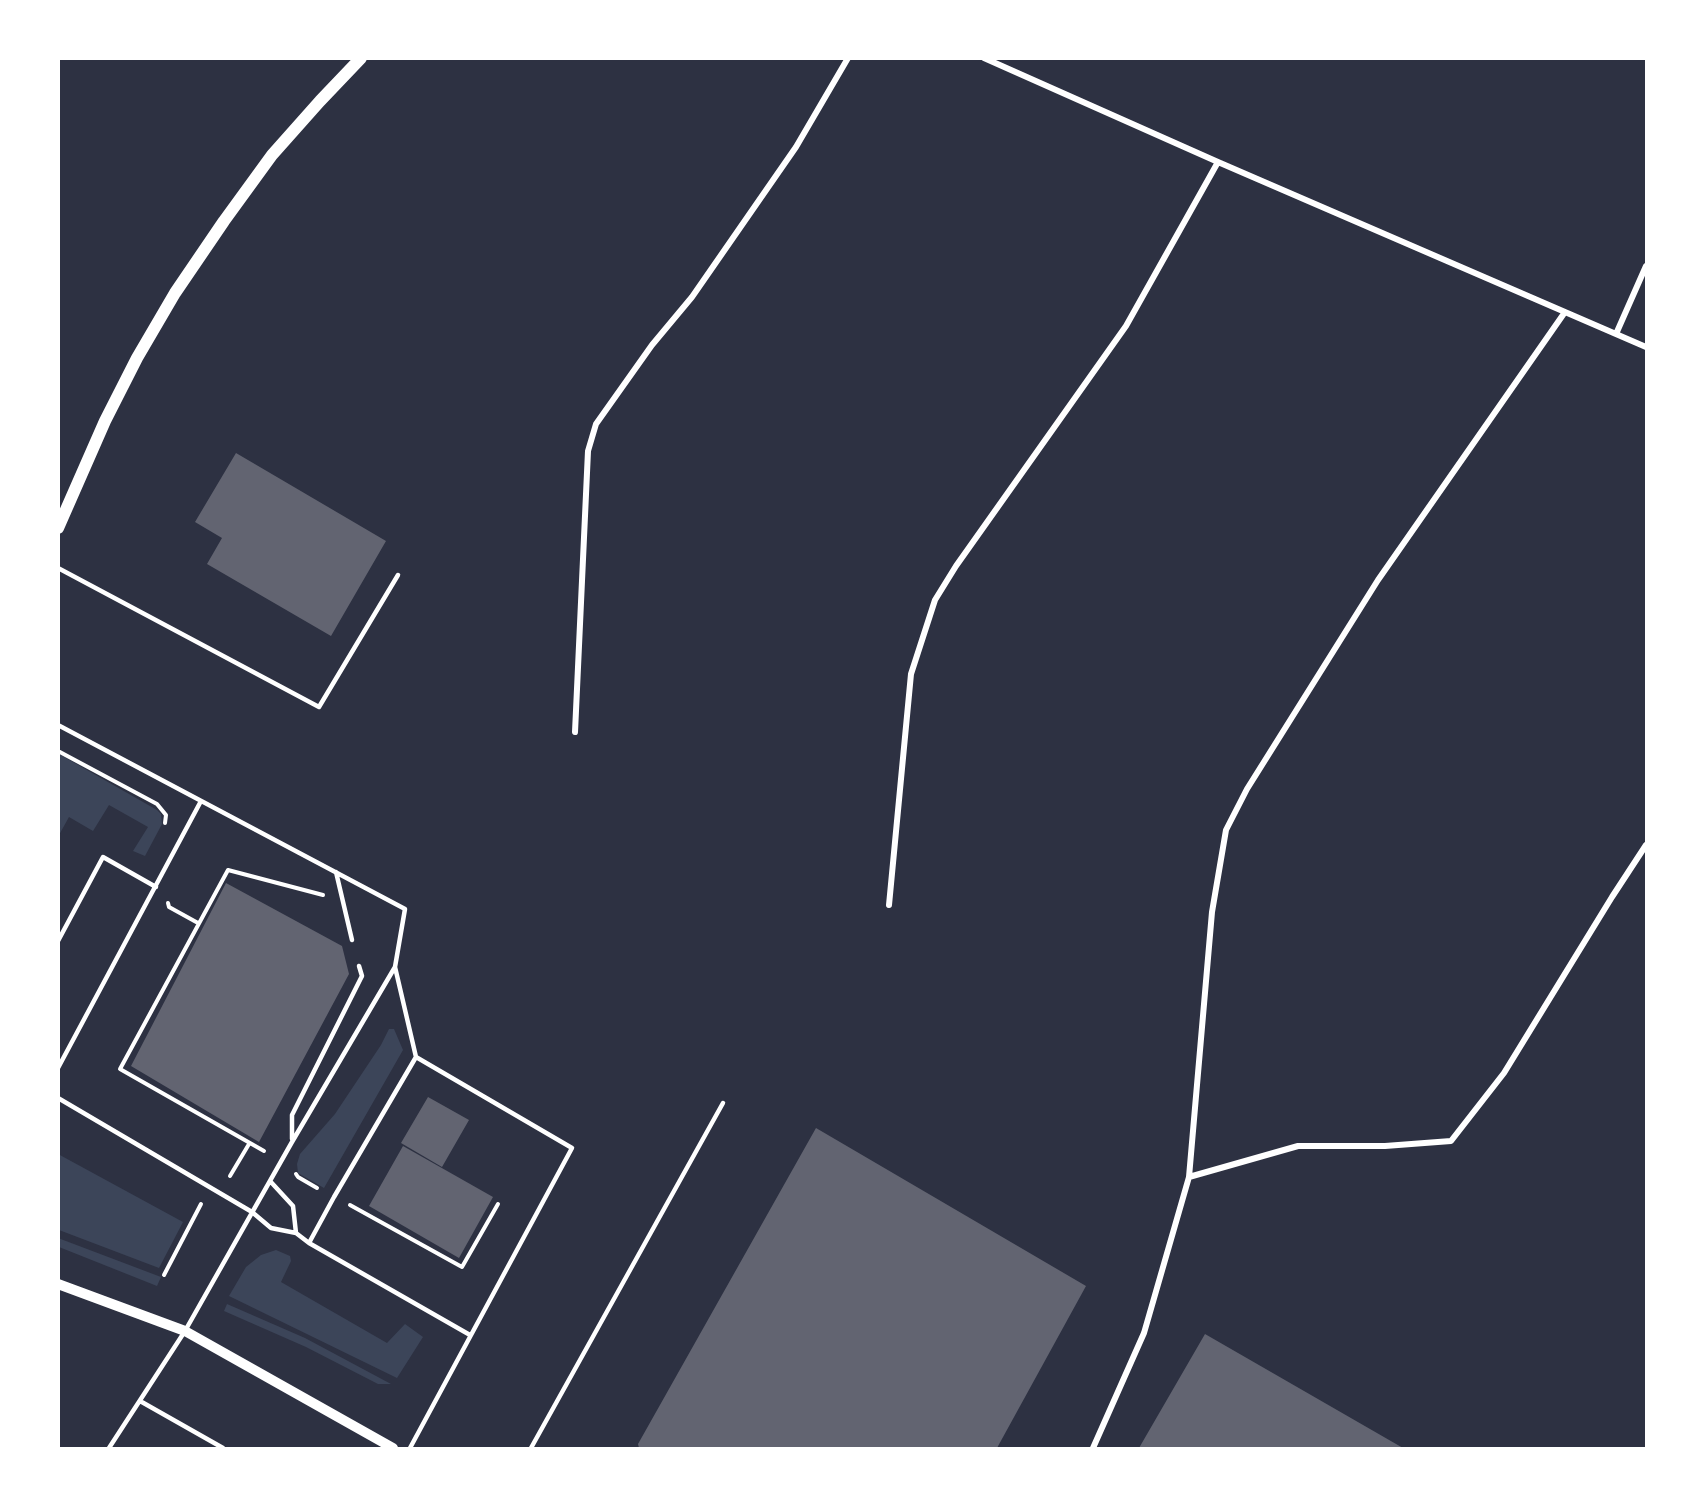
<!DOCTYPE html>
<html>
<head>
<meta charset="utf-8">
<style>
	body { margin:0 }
	#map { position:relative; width:1705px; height:1507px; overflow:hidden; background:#2d3142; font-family:"PT Sans Narrow",sans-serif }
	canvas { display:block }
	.frame { position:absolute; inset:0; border:60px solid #fff; pointer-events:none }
</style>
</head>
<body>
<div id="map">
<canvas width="1705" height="1507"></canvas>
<div class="frame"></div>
</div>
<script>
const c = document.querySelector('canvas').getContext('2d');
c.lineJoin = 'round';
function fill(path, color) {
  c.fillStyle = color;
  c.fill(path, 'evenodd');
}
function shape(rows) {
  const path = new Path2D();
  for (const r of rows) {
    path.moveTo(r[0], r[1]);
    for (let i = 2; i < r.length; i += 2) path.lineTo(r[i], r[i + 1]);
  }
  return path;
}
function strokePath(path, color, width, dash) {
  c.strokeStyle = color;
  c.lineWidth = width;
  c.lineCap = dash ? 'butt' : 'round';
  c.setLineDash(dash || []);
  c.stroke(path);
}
const green = shape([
	[59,754,157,810,161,814,162,824,145,856,133,851,148,827,109,805,93,831,69,817,59,835],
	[389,1029,394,1029,403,1050,324,1188,298,1173,297,1164,300,1154,335,1114,381,1045],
	[58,1154,183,1222,159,1268,59,1230],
	[58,1238,161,1277,157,1286,59,1247],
	[276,1250,290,1256,291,1261,281,1282,387,1343,405,1324,423,1337,397,1378,229,1296,246,1267,261,1255],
	[227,1304,305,1338,391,1384,378,1384,306,1347,224,1311]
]);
const building = shape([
	[236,453,386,541,331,636,207,564,222,538,195,522],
	[226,883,342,946,349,974,259,1142,131,1066],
	[428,1097,469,1120,442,1167,401,1143],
	[816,1128,1086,1286,997,1448,639,1448,638,1444],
	[403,1146,493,1197,459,1258,369,1206],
	[1205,1334,1403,1448,1139,1448]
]);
const path = shape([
	[58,751,157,804,166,815,165,823],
	[168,903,169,907,198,923],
	[264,1151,120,1069,228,870,323,895],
	[296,1174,298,1177,317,1188],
	[230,1176,249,1144],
	[350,1205,462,1267,498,1204],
	[164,1275,201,1204]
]);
const service = shape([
	[58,568,319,707,398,575],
	[58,725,405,909,395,967,292,1142,185,1331,109,1448],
	[336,872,352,940],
	[58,941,103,857,156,887],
	[395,967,416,1057,572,1148,410,1448],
	[58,1068,201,801],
	[58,1098,252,1212,271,1228,296,1233,309,1243,470,1335],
	[292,1139,292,1115,362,976,359,966],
	[270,1181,293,1206,296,1233],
	[309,1243,334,1197,416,1057],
	[140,1401,223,1448],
	[531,1448,723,1103]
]);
const minor = shape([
	[984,58,1218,162,1646,347],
	[1616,334,1646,266],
	[575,732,588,451,596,424,652,345,692,297,796,147,848,58],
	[889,905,911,674,935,600,956,566,1126,326,1218,162],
	[1189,1177,1298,1146,1385,1146,1451,1141,1504,1073,1612,897,1646,845],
	[1093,1448,1144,1333,1189,1177,1212,912,1226,830,1247,789,1378,580,1565,312]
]);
const tertiary = shape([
	[58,1284,185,1331,393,1448]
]);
const secondary = shape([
	[58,528,105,421,137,358,175,293,224,221,272,155,320,101,361,58]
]);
fill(green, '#3c4559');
fill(building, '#626471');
strokePath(path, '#fff', 4);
strokePath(service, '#fff', 4.5);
strokePath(minor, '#fff', 6);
strokePath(tertiary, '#fff', 10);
strokePath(secondary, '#fff', 12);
</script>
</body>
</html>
